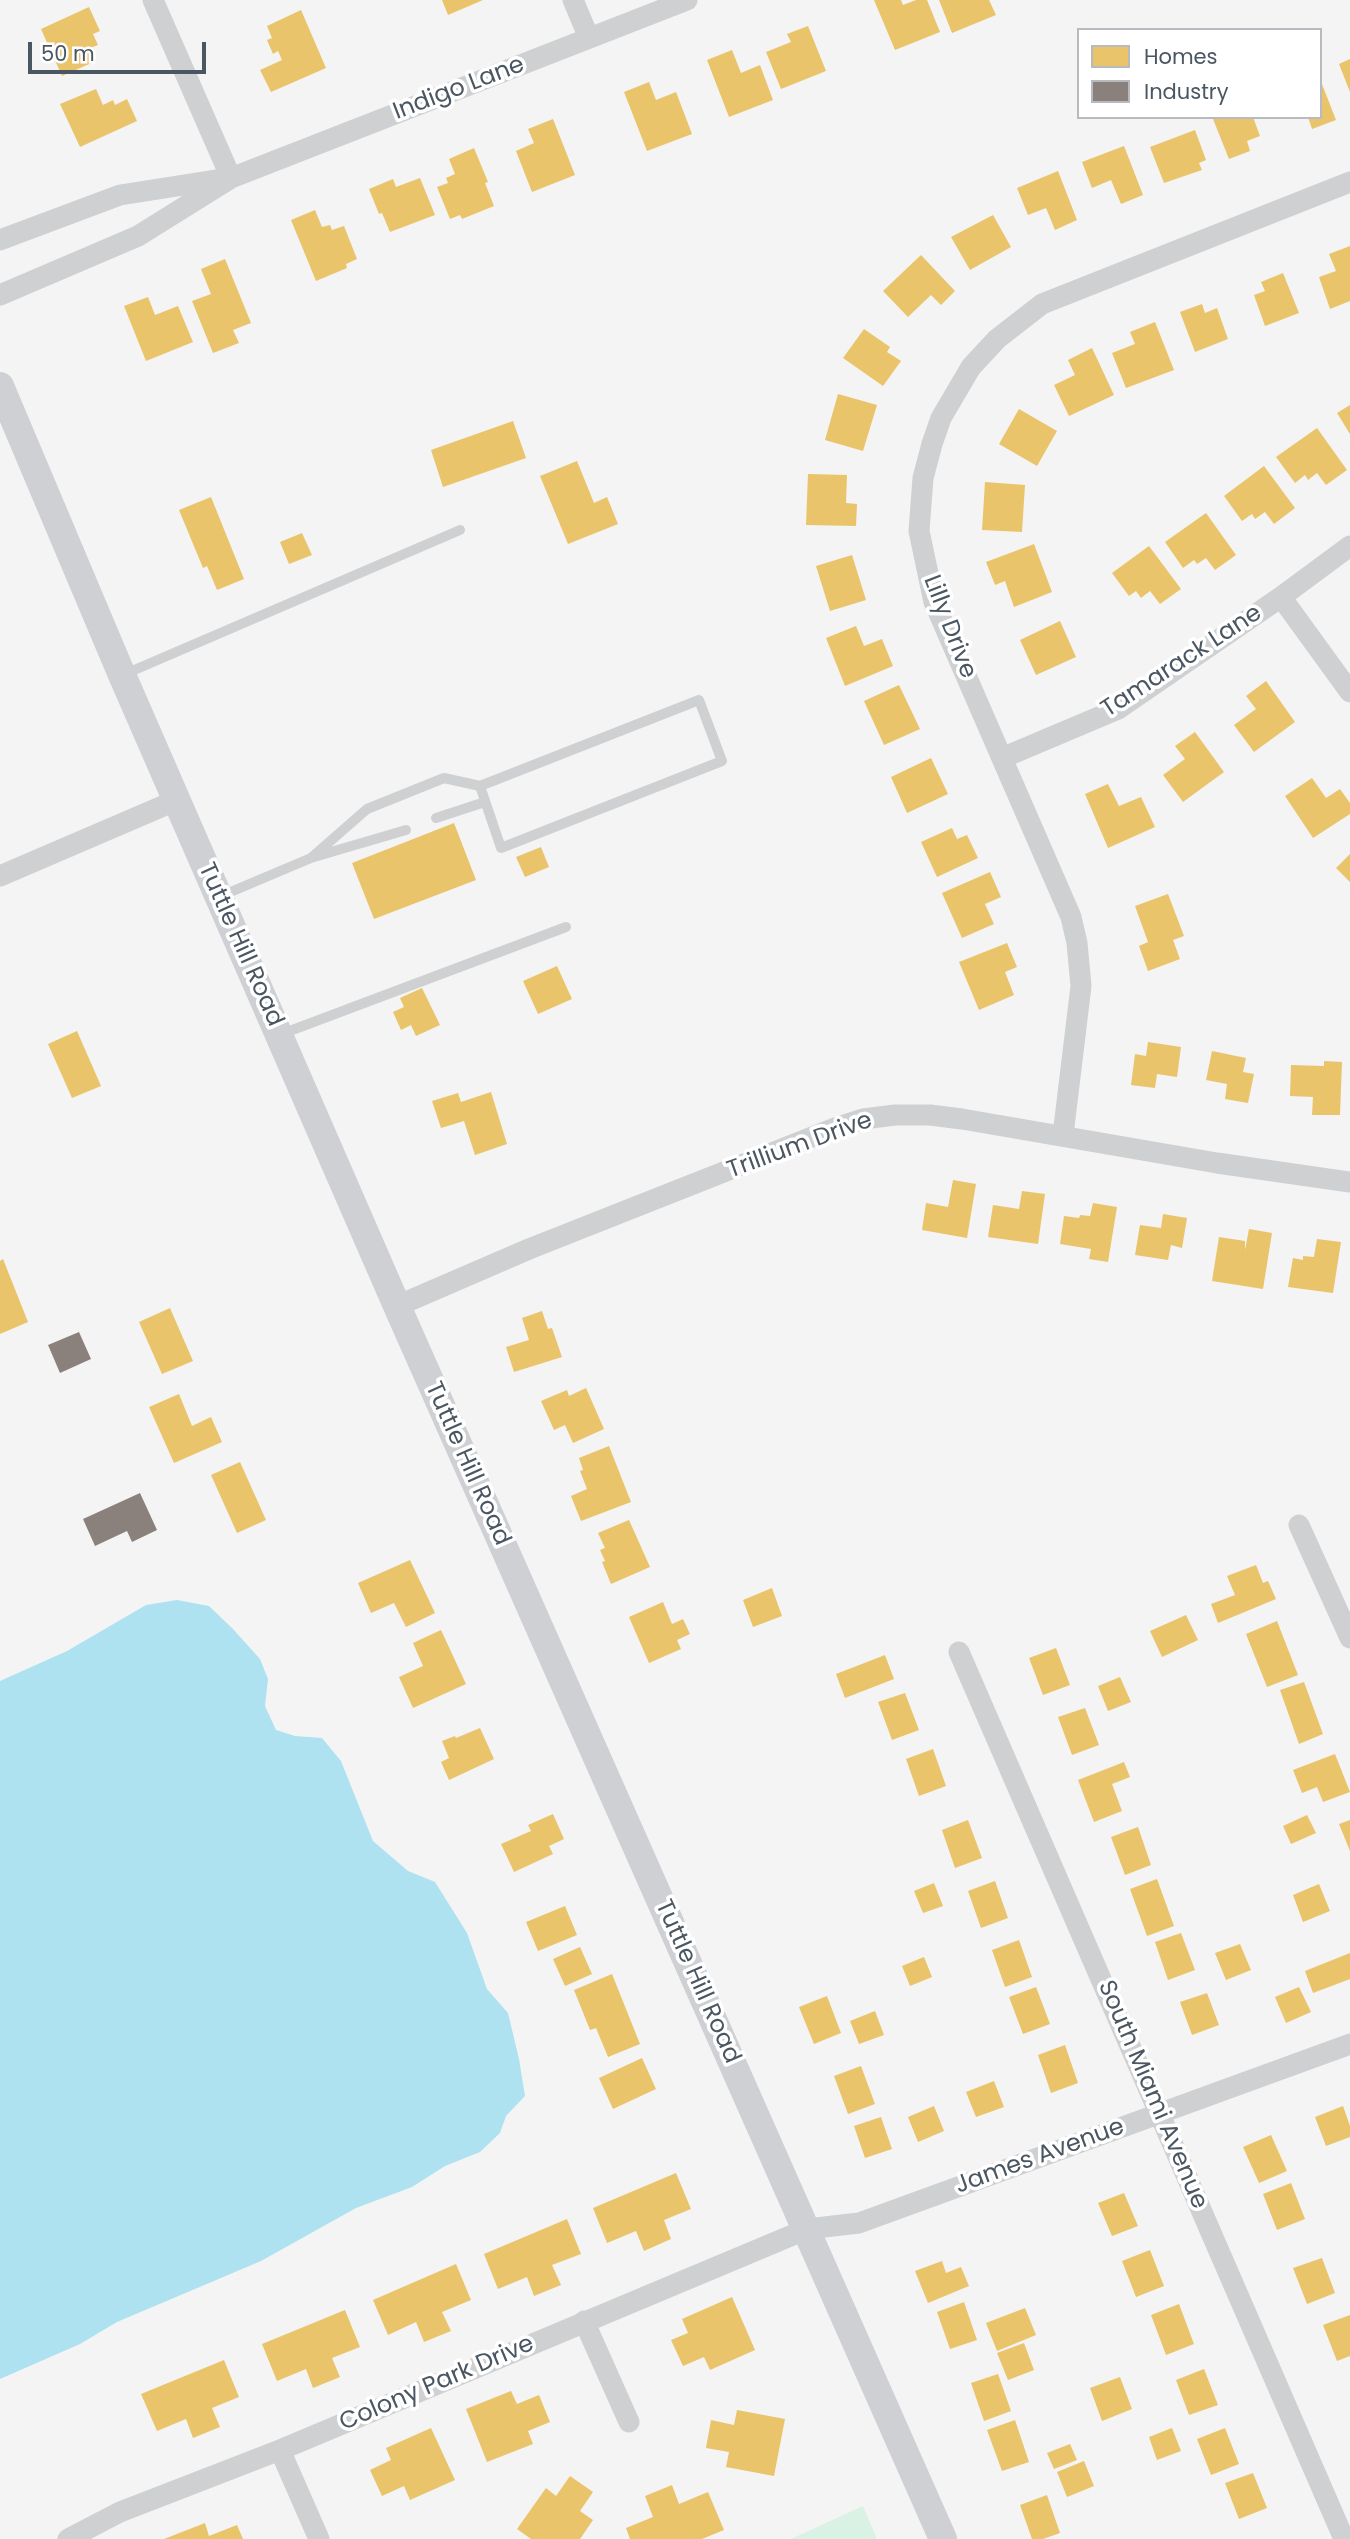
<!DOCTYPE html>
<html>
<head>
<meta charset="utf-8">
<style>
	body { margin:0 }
	#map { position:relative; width:1350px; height:2539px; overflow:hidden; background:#f4f4f4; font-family:Poppins,sans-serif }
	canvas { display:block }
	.legend { position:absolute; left:1077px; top:28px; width:245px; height:91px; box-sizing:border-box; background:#fff; border:2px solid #b7bbc0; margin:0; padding:9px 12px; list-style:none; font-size:21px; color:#4a5661 }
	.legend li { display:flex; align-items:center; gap:14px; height:35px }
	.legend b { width:35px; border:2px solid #b7bbc0 }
	.scale { position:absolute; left:28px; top:42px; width:178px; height:32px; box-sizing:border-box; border:4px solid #4a5661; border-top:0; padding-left:9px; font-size:21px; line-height:24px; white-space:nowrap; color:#4a5661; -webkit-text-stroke:5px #fff; paint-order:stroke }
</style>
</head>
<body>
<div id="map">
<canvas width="1350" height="2539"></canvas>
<ul class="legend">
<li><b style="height:19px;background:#e9c46a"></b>Homes</li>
<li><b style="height:19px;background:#8a817c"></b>Industry</li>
</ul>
<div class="scale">50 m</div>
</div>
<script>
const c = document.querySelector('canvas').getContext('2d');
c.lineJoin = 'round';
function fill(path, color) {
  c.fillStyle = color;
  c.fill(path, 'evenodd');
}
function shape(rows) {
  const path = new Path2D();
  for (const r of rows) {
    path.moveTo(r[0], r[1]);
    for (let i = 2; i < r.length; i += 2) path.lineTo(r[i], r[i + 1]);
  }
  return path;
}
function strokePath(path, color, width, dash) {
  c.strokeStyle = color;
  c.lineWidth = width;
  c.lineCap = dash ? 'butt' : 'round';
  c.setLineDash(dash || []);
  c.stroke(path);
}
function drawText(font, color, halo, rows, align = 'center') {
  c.font = font + ' Poppins,sans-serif';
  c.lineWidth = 7;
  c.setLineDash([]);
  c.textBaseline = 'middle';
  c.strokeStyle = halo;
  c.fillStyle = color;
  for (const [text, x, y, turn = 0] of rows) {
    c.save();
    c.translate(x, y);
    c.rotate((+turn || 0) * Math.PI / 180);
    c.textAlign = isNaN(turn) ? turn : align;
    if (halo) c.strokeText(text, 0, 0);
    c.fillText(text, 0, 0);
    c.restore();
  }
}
const green = shape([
	[863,2506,877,2539,791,2539]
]);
const water = shape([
	[177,1600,209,1606,233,1629,260,1659,268,1679,265,1706,276,1730,295,1736,322,1738,341,1761,373,1841,408,1871,435,1882,467,1933,487,1989,508,2013,519,2059,525,2096,506,2116,500,2133,480,2152,445,2166,412,2187,356,2208,261,2261,117,2322,80,2344,0,2379,0,1681,67,1651,146,1605]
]);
const homes = shape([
	[442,0,483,0,448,15],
	[874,0,901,0,903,5,916,0,927,0,940,32,895,50],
	[939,0,989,0,996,15,952,33],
	[89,7,100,31,93,34,98,45,90,48,96,61,62,76,41,29],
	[301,10,326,68,271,92,260,70,282,60,278,51,273,54,267,40,272,38,267,26],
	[808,26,826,71,781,89,766,52,791,42,787,34],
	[732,50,741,73,760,65,773,100,729,117,707,60],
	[1350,59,1350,92,1339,64],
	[1320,79,1336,120,1312,129,1308,117,1320,117],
	[649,82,656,100,676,92,692,134,647,151,624,92],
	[96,89,103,105,113,100,115,105,127,99,137,121,80,147,60,104],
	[1217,117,1253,117,1260,136,1247,141,1250,151,1229,159,1213,119],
	[553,119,575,175,532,192,516,151,534,143,528,129],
	[1195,130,1206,160,1199,163,1202,170,1164,183,1150,147],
	[1124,146,1143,195,1121,204,1111,180,1092,188,1082,162],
	[474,148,488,182,485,183,494,206,462,219,460,215,450,219,437,187,448,183,446,178,455,174,449,159],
	[1058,171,1077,220,1055,230,1046,208,1028,215,1017,188],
	[420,178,435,215,390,232,382,213,379,214,369,189,393,179,396,187],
	[315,210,322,227,330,225,332,230,344,226,357,259,346,264,347,268,316,281,291,220],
	[993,215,1011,247,970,270,951,237],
	[1350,246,1350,301,1330,309,1319,277,1336,271,1329,254],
	[921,255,955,291,941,305,931,295,908,317,883,291],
	[225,259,251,323,233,330,239,343,213,353,192,301,211,294,201,269],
	[1283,273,1299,313,1265,326,1254,295,1265,291,1261,282],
	[148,297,155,315,178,306,193,342,146,361,124,306],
	[1202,304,1205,313,1217,308,1228,339,1195,352,1180,312],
	[1155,322,1174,370,1126,388,1112,353,1135,344,1130,332],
	[864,329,890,347,887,352,901,361,883,386,843,358],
	[1092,348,1114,395,1069,416,1054,385,1075,375,1068,360],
	[838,394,877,405,863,451,825,440],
	[1350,405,1350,434,1337,413],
	[1019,409,1057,431,1037,466,999,444],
	[513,421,526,458,443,487,431,450],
	[1317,428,1347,470,1326,485,1317,473,1308,480,1305,475,1295,483,1276,457],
	[577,461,594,503,607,497,618,524,568,544,540,476],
	[1264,466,1295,508,1274,524,1265,512,1255,519,1252,514,1242,521,1224,496],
	[808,474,847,475,846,503,857,504,856,526,806,525],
	[985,482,1025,485,1022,532,982,530],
	[211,497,244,579,217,590,207,566,203,568,179,510],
	[1206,513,1236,555,1215,570,1206,558,1197,564,1194,560,1183,568,1165,542],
	[302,533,312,555,289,564,280,542],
	[1034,544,1052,592,1014,607,1005,581,995,585,986,562],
	[1149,546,1181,589,1160,604,1150,591,1141,598,1136,591,1129,596,1112,573],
	[852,555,866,600,830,611,816,566],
	[1060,621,1076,657,1036,675,1020,640],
	[856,626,864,646,882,639,893,666,845,686,826,638],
	[1266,681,1295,722,1254,752,1234,725,1256,709,1246,696],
	[899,685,920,729,884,745,864,701],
	[1195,732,1224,772,1183,802,1163,775,1185,759,1175,746],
	[931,758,948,794,907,813,891,777],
	[1312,778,1326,798,1340,789,1350,803,1350,814,1313,838,1285,796],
	[1108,784,1119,806,1141,797,1155,827,1108,848,1085,794],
	[454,823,476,880,374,919,352,863],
	[952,828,957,839,967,835,978,858,937,877,921,842],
	[541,847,549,867,525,877,516,857],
	[1350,854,1350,882,1336,868],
	[990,872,1001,897,985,904,994,924,962,938,942,893],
	[1168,894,1184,936,1173,940,1180,959,1148,971,1139,946,1148,942,1135,906],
	[1007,943,1017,967,1005,972,1014,995,979,1010,959,962],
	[557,966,572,999,538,1014,523,981],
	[422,988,440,1025,416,1036,411,1025,401,1030,393,1012,404,1007,400,998],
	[77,1031,101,1086,72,1098,48,1044],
	[1148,1042,1181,1047,1177,1077,1157,1074,1155,1088,1131,1085,1135,1054,1146,1056],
	[1212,1051,1246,1058,1243,1072,1254,1074,1248,1103,1225,1099,1227,1084,1206,1080],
	[1324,1061,1342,1062,1340,1115,1312,1115,1313,1097,1290,1096,1291,1065,1324,1066],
	[491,1092,507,1144,475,1155,464,1121,441,1128,432,1101,458,1093,461,1102],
	[953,1180,976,1184,967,1238,922,1230,926,1203,948,1207],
	[1022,1191,1045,1194,1038,1244,988,1237,993,1205,1019,1209],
	[1093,1203,1117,1207,1108,1262,1089,1259,1091,1249,1060,1244,1064,1216,1079,1218,1080,1215,1090,1216],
	[1163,1214,1187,1218,1182,1248,1171,1245,1168,1260,1135,1255,1140,1225,1161,1228],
	[1249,1229,1272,1233,1263,1289,1212,1281,1219,1237,1245,1241,1245,1250],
	[1317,1239,1341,1242,1333,1293,1288,1287,1293,1258,1303,1260,1303,1256,1314,1257],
	[3,1259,28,1322,0,1334,0,1261],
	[170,1308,193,1361,162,1374,139,1322],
	[542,1311,548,1329,552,1328,562,1357,514,1372,506,1347,529,1340,522,1318],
	[586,1388,604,1429,573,1443,565,1425,554,1430,541,1401,567,1390,569,1396],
	[179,1394,192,1426,211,1417,222,1442,174,1463,149,1407],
	[609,1446,631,1502,581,1521,571,1496,587,1489,580,1471,583,1470,579,1458],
	[240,1462,266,1520,237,1533,211,1475],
	[629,1520,650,1567,611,1584,602,1562,605,1561,600,1550,605,1548,598,1533],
	[410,1560,435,1613,406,1627,394,1603,371,1613,358,1583],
	[1256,1565,1263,1583,1268,1581,1276,1599,1218,1623,1211,1604,1235,1595,1227,1576],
	[772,1588,782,1616,753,1627,743,1600],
	[663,1602,672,1624,683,1619,690,1634,677,1640,681,1649,649,1663,629,1617],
	[1186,1615,1198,1640,1162,1657,1150,1631],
	[1277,1621,1298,1675,1267,1687,1246,1634],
	[441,1630,466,1684,413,1708,399,1677,423,1666,413,1643],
	[1056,1648,1070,1685,1043,1695,1029,1658],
	[885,1655,894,1679,845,1698,836,1674],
	[1120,1677,1131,1702,1108,1711,1098,1686],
	[1304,1682,1323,1734,1299,1744,1280,1690],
	[905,1693,919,1730,892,1740,878,1702],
	[1085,1708,1099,1745,1072,1755,1058,1717],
	[480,1728,494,1759,449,1780,441,1762,449,1758,442,1741,455,1736,456,1738],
	[933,1749,946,1786,919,1796,906,1759],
	[1335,1754,1350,1792,1323,1802,1317,1787,1302,1793,1293,1770],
	[1124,1762,1130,1777,1112,1784,1122,1811,1094,1822,1078,1780],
	[553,1814,564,1839,549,1846,553,1854,514,1872,501,1844,531,1831,528,1825],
	[1307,1815,1316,1833,1291,1844,1283,1826],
	[968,1820,982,1858,955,1868,942,1830],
	[1350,1820,1350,1851,1339,1824],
	[1138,1827,1151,1865,1125,1875,1111,1837],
	[1157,1879,1174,1926,1147,1936,1130,1889],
	[995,1881,1008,1918,981,1928,968,1891],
	[934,1883,943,1906,923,1913,914,1891],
	[1319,1884,1330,1911,1303,1922,1293,1895],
	[565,1906,577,1935,538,1951,526,1922],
	[1181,1933,1195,1970,1168,1980,1155,1942],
	[1019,1940,1032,1977,1005,1987,992,1950],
	[1240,1944,1251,1970,1226,1980,1215,1953],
	[580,1947,592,1974,565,1986,553,1959],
	[1350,1953,1350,1979,1313,1993,1305,1971],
	[924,1957,932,1977,910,1986,902,1966],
	[612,1974,640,2044,608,2057,596,2028,590,2030,574,1990],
	[1036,1987,1050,2024,1023,2034,1009,1997],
	[1299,1987,1311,2012,1286,2023,1275,1997],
	[1207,1993,1219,2025,1192,2035,1180,2002],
	[827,1996,841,2033,814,2044,799,2007],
	[875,2011,884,2035,859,2044,850,2021],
	[1065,2045,1078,2083,1051,2093,1038,2055],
	[642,2058,656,2089,613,2109,599,2078],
	[861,2066,875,2104,848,2114,834,2076],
	[994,2081,1004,2107,976,2117,966,2092],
	[934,2106,944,2131,918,2142,908,2117],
	[1343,2106,1350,2126,1350,2137,1326,2146,1315,2117],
	[881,2117,892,2149,865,2158,854,2126],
	[1271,2135,1287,2171,1259,2183,1243,2147],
	[676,2173,691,2209,664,2220,671,2239,644,2251,636,2231,607,2243,593,2208],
	[1291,2183,1305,2219,1277,2230,1263,2194],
	[1124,2193,1138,2226,1112,2236,1098,2203],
	[567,2219,581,2254,552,2265,561,2285,534,2296,527,2277,498,2289,484,2254],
	[1150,2250,1164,2286,1136,2297,1122,2261],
	[1322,2258,1335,2293,1307,2304,1293,2268],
	[942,2261,946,2273,961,2267,969,2286,928,2303,915,2271],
	[456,2264,471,2300,442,2312,451,2331,424,2342,416,2322,388,2335,373,2300],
	[732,2297,755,2350,710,2370,704,2357,683,2366,671,2340,688,2333,682,2319],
	[964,2302,977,2340,950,2349,937,2312],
	[1179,2304,1194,2344,1166,2355,1151,2315],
	[1025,2308,1036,2335,997,2351,986,2323],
	[345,2310,360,2347,332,2358,340,2377,313,2388,306,2369,277,2381,262,2344],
	[1350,2315,1350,2356,1337,2361,1323,2325],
	[1024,2343,1034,2370,1008,2380,997,2353],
	[224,2360,239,2397,212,2408,220,2427,193,2438,186,2419,157,2431,141,2394],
	[1204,2369,1218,2405,1189,2415,1176,2380],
	[998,2374,1011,2411,984,2421,971,2383],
	[1120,2377,1132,2409,1102,2421,1090,2388],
	[511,2391,517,2404,539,2395,550,2422,528,2431,533,2444,487,2462,466,2409],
	[737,2410,785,2419,774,2476,726,2467,729,2452,706,2448,711,2420,734,2425],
	[1015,2420,1029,2462,1002,2471,987,2430],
	[431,2428,455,2480,410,2500,404,2486,382,2496,370,2470,391,2460,386,2448],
	[1172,2428,1181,2451,1157,2460,1149,2437],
	[1225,2428,1239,2464,1211,2475,1197,2439],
	[1070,2444,1077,2460,1054,2469,1047,2453],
	[1084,2461,1094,2486,1067,2497,1057,2472],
	[1253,2473,1267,2508,1239,2519,1225,2483],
	[570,2476,593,2492,580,2511,593,2520,580,2539,531,2539,517,2529,546,2488,556,2496],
	[672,2485,679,2504,708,2492,724,2530,702,2539,630,2539,626,2528,653,2517,645,2496],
	[1047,2495,1060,2533,1043,2539,1032,2539,1020,2505],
	[205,2523,209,2536,237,2525,243,2539,164,2539]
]);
const industry = shape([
	[79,1332,91,1359,60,1373,48,1345],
	[140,1493,157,1530,132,1542,127,1531,95,1546,83,1519]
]);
const lane = shape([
	[125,674,460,530],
	[436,818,485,802],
	[314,857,406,830],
	[221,896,311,858,367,809,444,778,480,786,699,700,722,761,501,848,480,786],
	[279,1035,566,927]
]);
const street = shape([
	[153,0,231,178],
	[573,0,589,38],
	[0,240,120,195,222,179],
	[0,295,138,236,231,178,687,0],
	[1281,597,1350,692],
	[1002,758,1118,709,1281,597,1350,546],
	[0,876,177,800],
	[1063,1135,1081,986,1077,943,1071,917,934,602,919,531,923,478,932,444,941,418,971,367,997,339,1042,304,1350,182],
	[397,1306,529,1249,835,1128,863,1119,895,1115,930,1115,962,1119,1217,1163,1350,1182],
	[1299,1525,1350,1638],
	[959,1652,1344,2539],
	[584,2321,629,2422],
	[280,2450,319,2539],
	[68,2539,120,2512,280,2450,807,2229,859,2223,1350,2044]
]);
const secondary = shape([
	[0,386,122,675,397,1306,943,2539]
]);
const streetNames = [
	["Indigo Lane",459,89,-21],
	["Lilly Drive",949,627,69],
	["Tamarack Lane",1182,662,-33],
	["Tuttle Hill Road",240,945,66],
	["Trillium Drive",800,1146,-20],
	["Tuttle Hill Road",467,1464,66],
	["Tuttle Hill Road",697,1982,66],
	["South Miami Avenue",1152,2095,67],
	["James Avenue",1040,2157,-20],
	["Colony Park Drive",437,2384,-23]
];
fill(green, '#d9f2e3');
fill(water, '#aee2f0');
fill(homes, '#e9c46a');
fill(industry, '#8a817c');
strokePath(lane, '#ced0d2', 10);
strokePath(street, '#ced0d2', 21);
strokePath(secondary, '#ced0d4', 28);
drawText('24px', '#4a5661', '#fff', streetNames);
</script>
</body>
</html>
